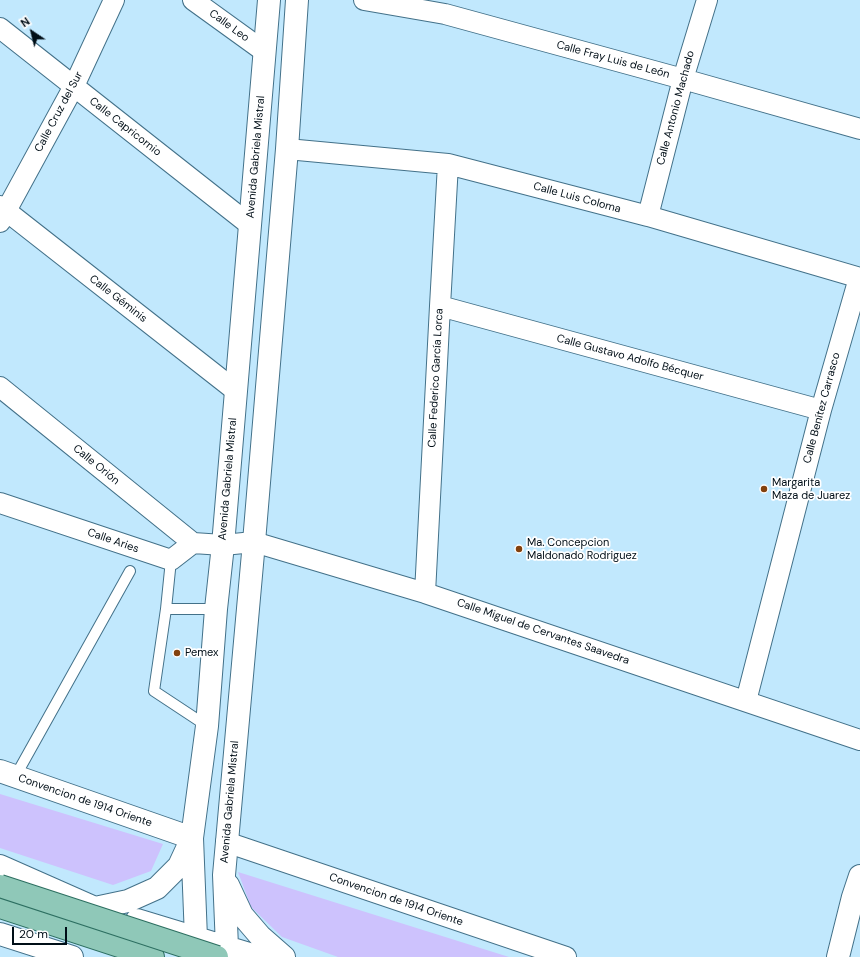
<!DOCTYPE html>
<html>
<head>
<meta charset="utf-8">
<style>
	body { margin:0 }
	#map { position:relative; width:860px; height:957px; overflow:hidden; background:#c1e8fd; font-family:"DM Sans",sans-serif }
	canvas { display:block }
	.north { position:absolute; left:12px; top:12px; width:40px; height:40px; -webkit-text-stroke:3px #fff; paint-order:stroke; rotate:325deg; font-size:11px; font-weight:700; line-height:16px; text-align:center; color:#000e17 }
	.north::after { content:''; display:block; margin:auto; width:14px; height:18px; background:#000e17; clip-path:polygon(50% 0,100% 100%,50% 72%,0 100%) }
	.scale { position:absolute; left:12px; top:927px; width:55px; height:18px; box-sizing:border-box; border:2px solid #000e17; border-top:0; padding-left:5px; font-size:12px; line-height:14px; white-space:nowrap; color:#000e17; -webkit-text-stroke:3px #fff; paint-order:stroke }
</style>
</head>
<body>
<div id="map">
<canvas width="860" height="957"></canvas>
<div class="north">N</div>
<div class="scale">20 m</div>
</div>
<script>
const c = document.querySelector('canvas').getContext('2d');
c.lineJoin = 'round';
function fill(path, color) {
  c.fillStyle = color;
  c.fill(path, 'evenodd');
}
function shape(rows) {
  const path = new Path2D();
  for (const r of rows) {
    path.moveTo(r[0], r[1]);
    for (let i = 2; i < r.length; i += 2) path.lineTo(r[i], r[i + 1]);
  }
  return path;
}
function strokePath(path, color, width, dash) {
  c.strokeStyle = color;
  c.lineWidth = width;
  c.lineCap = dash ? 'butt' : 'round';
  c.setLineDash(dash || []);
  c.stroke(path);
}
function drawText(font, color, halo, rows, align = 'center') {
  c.font = font + ' "DM Sans",sans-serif';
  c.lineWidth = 3.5;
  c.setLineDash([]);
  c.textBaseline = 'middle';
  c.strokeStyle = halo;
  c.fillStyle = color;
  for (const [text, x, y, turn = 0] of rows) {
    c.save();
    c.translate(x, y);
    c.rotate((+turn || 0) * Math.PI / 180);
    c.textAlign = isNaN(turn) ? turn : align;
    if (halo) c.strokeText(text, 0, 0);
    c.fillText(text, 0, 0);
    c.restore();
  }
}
const green = shape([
	[0,794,163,844,151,871,113,885,0,848],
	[238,872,509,957,338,957,282,937,251,907]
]);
const lane = shape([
	[171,560,166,609,154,691,207,726],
	[166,609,216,609],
	[15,777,130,571]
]);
const street = shape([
	[193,0,265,52],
	[364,0,445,14,683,79,860,129],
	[0,28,250,225],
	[287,149,448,164,648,216,860,278],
	[0,206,236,391],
	[648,216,683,79,707,0],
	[0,222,74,86,114,0],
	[440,306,821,410],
	[0,387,193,543],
	[0,503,171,560,193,543,223,545,254,542,425,593,860,740],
	[425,593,440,306,448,164],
	[746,701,821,410,859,278],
	[226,842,566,957]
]);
const secondary = shape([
	[0,771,192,838,179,866,157,888,128,901,95,908],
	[0,866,95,908,103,910],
	[228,885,242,915,260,936,284,957],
	[137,920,259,957],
	[0,934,72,957],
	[204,957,196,938,192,838,207,726,216,609,223,545,269,0],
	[230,957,227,947,224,875,254,542,287,149,297,0],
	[838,957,853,897,860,876]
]);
const primary = shape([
	[0,907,153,957]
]);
const primaryBridge = shape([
	[0,886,217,957]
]);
const markers = [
	[764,489,4,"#83410d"],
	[519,549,4,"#83410d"],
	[177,653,4,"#83410d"]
];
const streetNames = [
	["Calle Leo",229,26,36],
	["Calle Fray Luis de León",613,60,15],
	["Calle Antonio Machado",676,108,-75],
	["Calle Cruz del Sur",59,112,-62],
	["Calle Capricornio",125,127,38],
	["Avenida Gabriela Mistral",256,157,-85],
	["Calle Luis Coloma",577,198,15],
	["Calle Géminis",118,299,38],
	["Calle Gustavo Adolfo Bécquer",630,358,15],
	["Calle Federico García Lorca",436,378,-87],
	["Calle Benítez Carrasco",822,408,-75],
	["Calle Orión",96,465,39],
	["Avenida Gabriela Mistral",228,479,-85],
	["Calle Aries",113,541,19],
	["Calle Miguel de Cervantes Saavedra",543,632,19],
	["Convencion de 1914 Oriente",85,801,19],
	["Avenida Gabriela Mistral",230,802,-85],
	["Convencion de 1914 Oriente",396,900,19]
];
const poiNames = [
	["Margarita",772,483],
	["Maza de Juarez",772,496],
	["Ma. Concepcion",527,543],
	["Maldonado Rodriguez",527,556],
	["Pemex",185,653]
];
fill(green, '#cdc2fd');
strokePath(lane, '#437189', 12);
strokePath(street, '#437189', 22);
strokePath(secondary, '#437189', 24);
strokePath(primary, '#2d6f61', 24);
strokePath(lane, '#fff', 10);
strokePath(street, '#fff', 20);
strokePath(secondary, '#fff', 22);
strokePath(primary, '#8fc8b8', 22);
strokePath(primaryBridge, '#2d6f61', 24, []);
strokePath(primaryBridge, '#8fc8b8', 22);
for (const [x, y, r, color] of markers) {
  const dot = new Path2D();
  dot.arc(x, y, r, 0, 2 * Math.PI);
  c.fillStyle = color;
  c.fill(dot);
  strokePath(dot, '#fff', 1.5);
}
drawText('11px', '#000e17', '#fff', streetNames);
drawText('11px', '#000e17', '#fff', poiNames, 'left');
</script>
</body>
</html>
